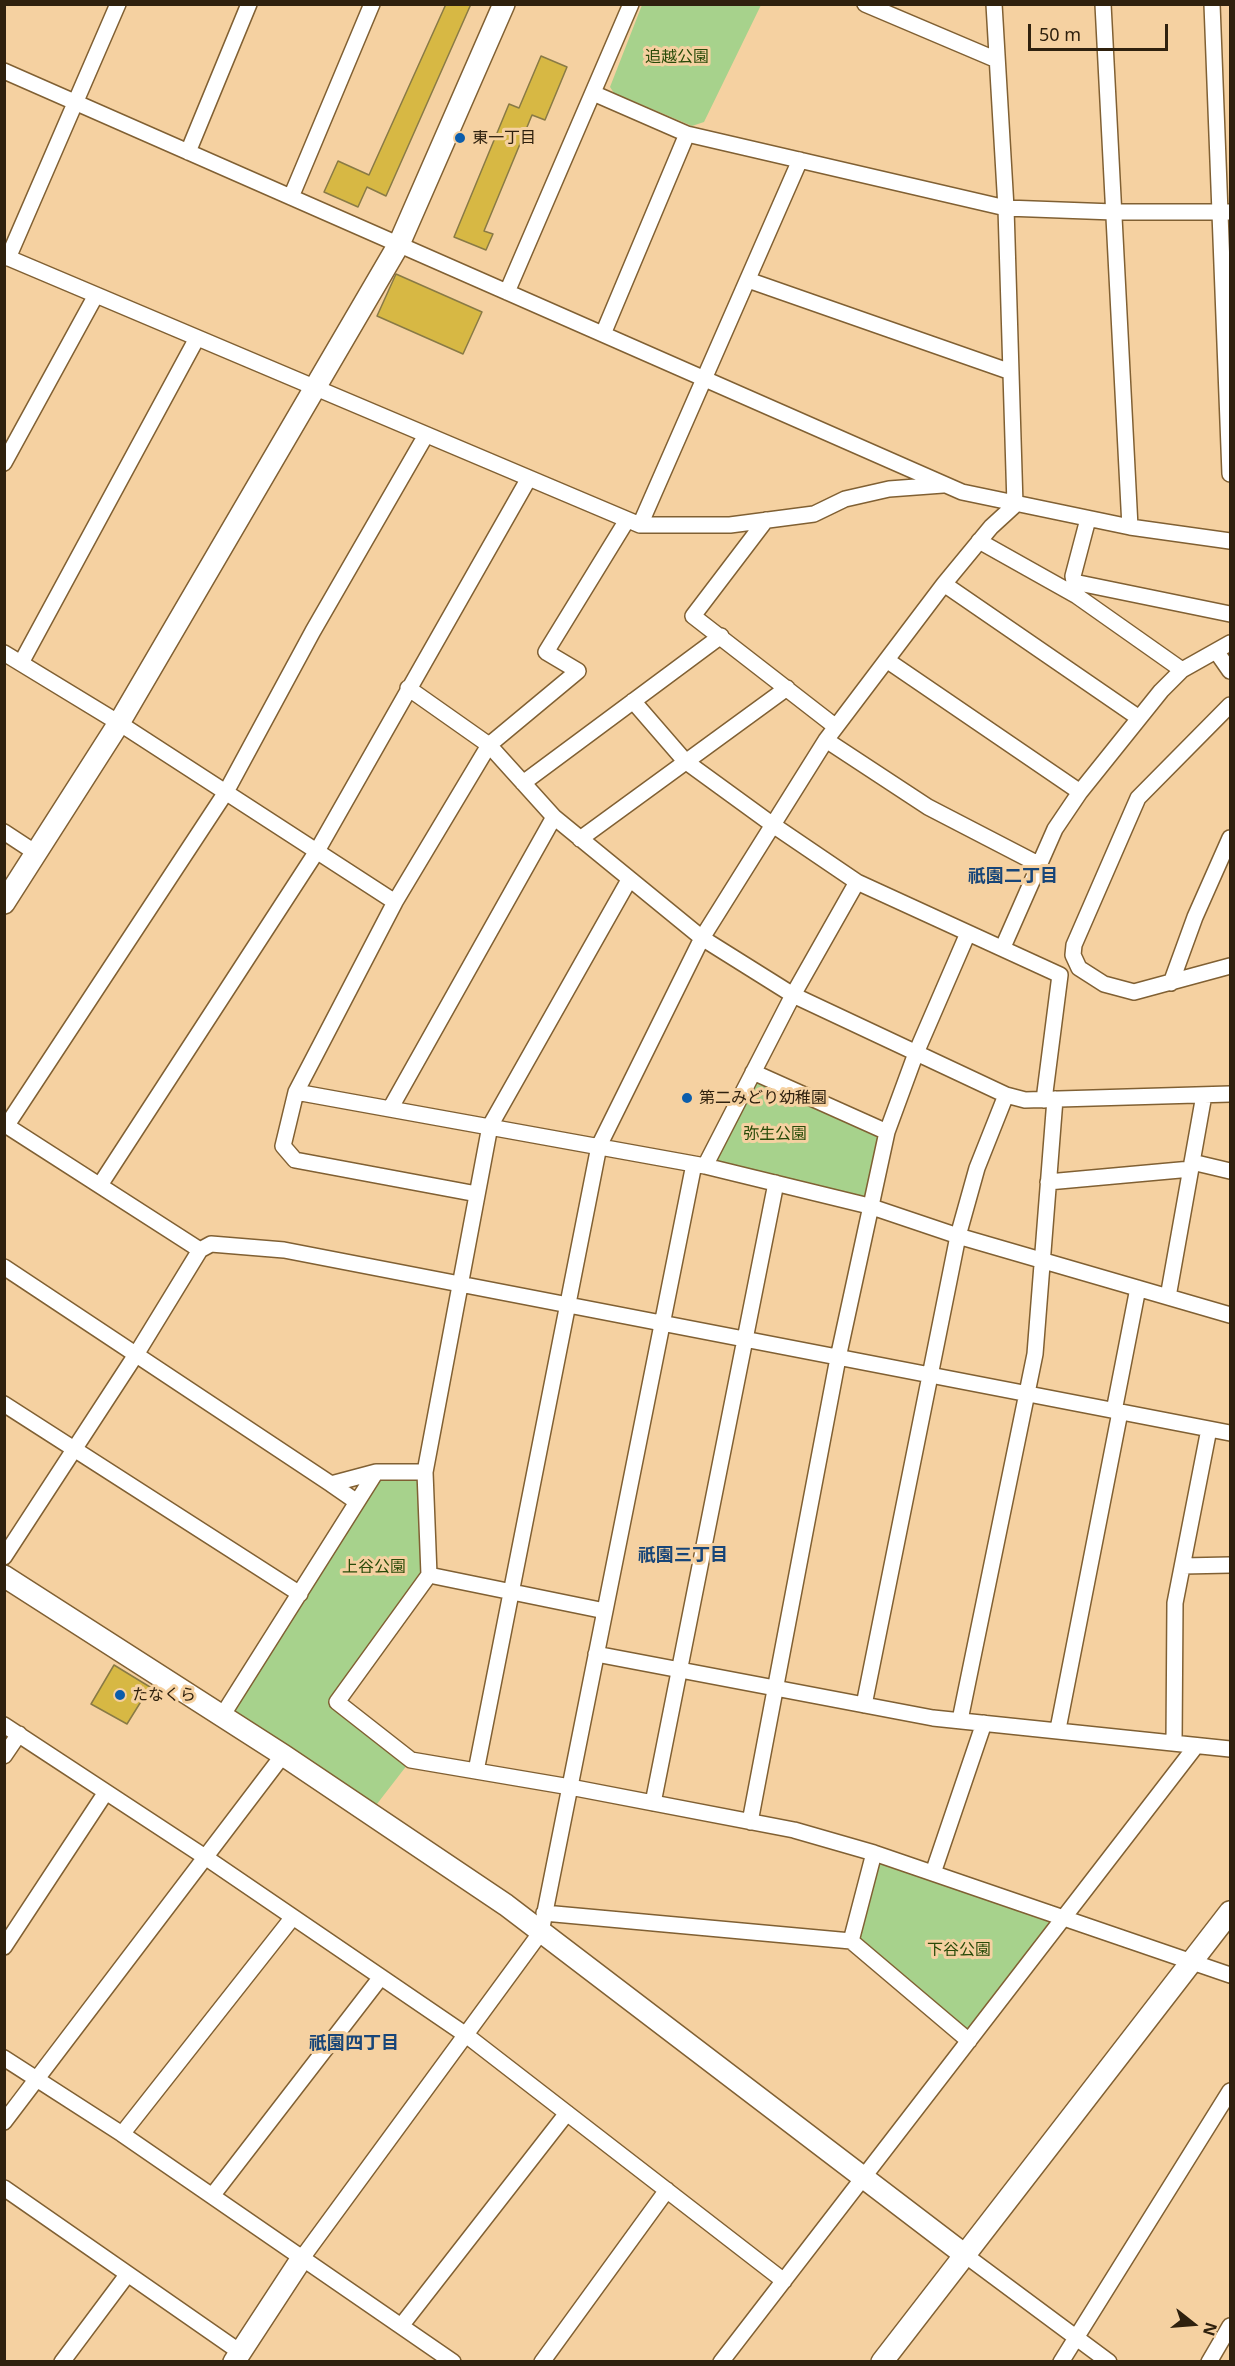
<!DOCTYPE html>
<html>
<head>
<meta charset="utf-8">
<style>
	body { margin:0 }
	#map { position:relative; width:1235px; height:2366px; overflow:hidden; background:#f5d1a1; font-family:"Noto Sans",sans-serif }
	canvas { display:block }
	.frame { position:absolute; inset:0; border:6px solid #2f210e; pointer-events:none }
	.north { position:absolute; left:1163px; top:2294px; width:60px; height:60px; -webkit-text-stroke:4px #f5d1a1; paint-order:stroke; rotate:107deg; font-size:16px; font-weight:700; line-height:24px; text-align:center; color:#2f210e }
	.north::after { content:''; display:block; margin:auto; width:21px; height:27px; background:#2f210e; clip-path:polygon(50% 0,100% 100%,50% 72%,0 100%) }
	.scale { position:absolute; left:1028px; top:24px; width:140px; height:27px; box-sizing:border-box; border:3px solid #2f210e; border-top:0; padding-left:8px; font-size:18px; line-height:21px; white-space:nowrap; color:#2f210e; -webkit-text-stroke:4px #f5d1a1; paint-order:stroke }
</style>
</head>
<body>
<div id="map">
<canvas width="1235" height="2366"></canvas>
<div class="frame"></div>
<div class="north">N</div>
<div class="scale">50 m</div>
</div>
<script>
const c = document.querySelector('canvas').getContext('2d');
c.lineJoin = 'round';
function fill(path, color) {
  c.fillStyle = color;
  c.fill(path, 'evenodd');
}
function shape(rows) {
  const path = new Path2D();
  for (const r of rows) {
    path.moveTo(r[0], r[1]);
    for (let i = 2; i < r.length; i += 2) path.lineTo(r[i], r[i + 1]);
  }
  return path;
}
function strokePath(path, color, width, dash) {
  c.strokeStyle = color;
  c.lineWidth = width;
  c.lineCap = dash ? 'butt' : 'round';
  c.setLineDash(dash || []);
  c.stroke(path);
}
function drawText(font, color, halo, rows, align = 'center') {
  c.font = font + ' "Noto Sans","Noto Sans JP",sans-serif';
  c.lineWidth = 6;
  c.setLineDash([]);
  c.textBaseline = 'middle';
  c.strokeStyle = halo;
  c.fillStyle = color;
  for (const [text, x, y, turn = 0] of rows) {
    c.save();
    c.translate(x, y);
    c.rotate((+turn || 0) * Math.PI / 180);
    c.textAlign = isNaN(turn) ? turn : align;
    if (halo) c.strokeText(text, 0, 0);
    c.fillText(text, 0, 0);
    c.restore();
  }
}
const green = shape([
	[642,5,761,5,704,122,692,126,614,93,610,87],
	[753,1072,887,1132,869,1206,705,1166],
	[376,1472,425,1472,429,1575,338,1702,411,1760,370,1813,222,1716],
	[874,1853,1063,1919,969,2041,851,1941]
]);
const building = shape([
	[446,4,471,4,386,196,367,187,358,207,324,192,338,161,369,175,446,4],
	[541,56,567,67,545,120,532,115,484,231,493,234,486,250,454,237,509,104,519,108,541,56],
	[396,274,482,312,463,354,377,316,396,274],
	[114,1665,150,1687,127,1724,91,1704,114,1665]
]);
const street = shape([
	[865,4,997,60],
	[1103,4,1130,527],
	[1212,4,1230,474],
	[4,71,962,492,1130,527,1230,541],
	[593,93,687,134,1006,208,1114,212,1230,212],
	[188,152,249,4],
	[291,197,372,4],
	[4,256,640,525,730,525,814,514,845,499,889,489,943,485],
	[8,258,118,4],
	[748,280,1011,372],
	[507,292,631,4],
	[603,334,687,134],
	[4,463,96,295],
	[766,520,693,616,836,727],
	[640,525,800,160],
	[979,541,1077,596,1182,670],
	[1074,582,1230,614],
	[944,584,1139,718],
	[1076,592,1073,576,1088,519],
	[1216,651,1230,671],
	[4,653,119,723,395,902],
	[888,661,1080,792],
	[21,663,197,338],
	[408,688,489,745,554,817,702,938,793,995,1006,1095,1025,1100,1230,1094],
	[633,701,685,761,773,825,857,882,1060,975,1044,1100],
	[1230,705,1138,798,1074,945,1073,955,1079,968,1104,984,1134,992,1230,966],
	[826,740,928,807,1038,864],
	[523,783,721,636],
	[4,832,36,853],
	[580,839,787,688],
	[629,880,490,1126,425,1472,429,1575,337,1702,411,1760,570,1787,794,1830,874,1853,1230,1975],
	[1003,947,1055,829,1080,792,1161,691,1182,670,1230,643],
	[1171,983,1195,917,1230,838],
	[753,1072,887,1132],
	[296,1092,705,1166,869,1206,958,1236,1230,1315],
	[390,1109,554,817],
	[4,1124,200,1250],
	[7,1125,226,792,313,631,426,435],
	[1192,1162,1230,1171],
	[705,1166,793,995,857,882],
	[1048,1182,1191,1169],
	[100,1185,317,851,529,478],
	[477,1194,295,1160,283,1146,296,1092,395,902,489,745,578,671,546,652,627,520],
	[4,1267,331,1484,376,1472,425,1472],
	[1168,1297,1204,1095],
	[4,1404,300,1594],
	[1114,1411,1138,1288],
	[331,1484,357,1502],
	[4,1557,137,1353,200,1250,211,1244,284,1250,1230,1433],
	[1183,1566,1230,1565],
	[429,1575,605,1611],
	[596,1654,933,1718,1230,1749],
	[864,1705,958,1236,977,1168,1006,1095],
	[222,1716,376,1472],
	[960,1720,1035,1354,1055,1099],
	[4,1725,205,1857,466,2035,784,2281],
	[1058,1729,1120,1412],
	[1174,1743,1175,1603,1209,1429],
	[4,1756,19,1734],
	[476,1771,599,1146,702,938,826,740,944,584,991,527,1015,505,1006,208,994,4],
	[653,1803,776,1183],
	[750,1822,838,1358,887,1132,916,1053,968,933],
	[933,1873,984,1723],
	[544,1913,851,1941,969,2041],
	[851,1941,874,1853],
	[4,1947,106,1792],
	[4,2058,122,2134,453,2362],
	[4,2122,283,1755],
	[122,2134,293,1917],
	[4,2188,240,2352],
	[212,2196,381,1977],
	[965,2255,1109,2362],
	[302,2258,541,1932,694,1164],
	[401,2326,567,2113],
	[62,2362,127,2275],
	[542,2362,667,2190],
	[721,2362,1196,1746],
	[1061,2362,1230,2091],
	[1209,2362,1230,2326]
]);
const secondary = shape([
	[4,903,119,723,399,244,504,4],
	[4,1576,283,1755,506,1905,965,2255],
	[234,2362,302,2258],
	[882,2362,1230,1912]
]);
const markers = [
	[460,138,6,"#0c5dab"],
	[687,1098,6,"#0c5dab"],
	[120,1695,6,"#0c5dab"]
];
const parkNames = [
	["追越公園",677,57],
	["弥生公園",775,1134],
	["上谷公園",374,1567],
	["下谷公園",959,1950]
];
const poiNames = [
	["東一丁目",472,138],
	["第二みどり幼稚園",699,1098],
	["たなくら",132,1695]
];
const neighbourhoodNames = [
	["祇園二丁目",1013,877],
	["祇園三丁目",683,1556],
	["祇園四丁目",354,2044]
];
fill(green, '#a7d28c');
fill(building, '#d7b844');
strokePath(building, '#897a45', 1.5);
strokePath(street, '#806033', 18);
strokePath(secondary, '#806033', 24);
strokePath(street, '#fff', 15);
strokePath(secondary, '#fff', 21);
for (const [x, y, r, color] of markers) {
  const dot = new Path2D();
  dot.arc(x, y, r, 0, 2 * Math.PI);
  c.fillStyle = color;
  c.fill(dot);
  strokePath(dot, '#f5d1a1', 2);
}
drawText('16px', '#294b09', '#f5d1a1', parkNames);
drawText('16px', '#2f210e', '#f5d1a1', poiNames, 'left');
drawText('bold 18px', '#174578', '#f5d1a1', neighbourhoodNames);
</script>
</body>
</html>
